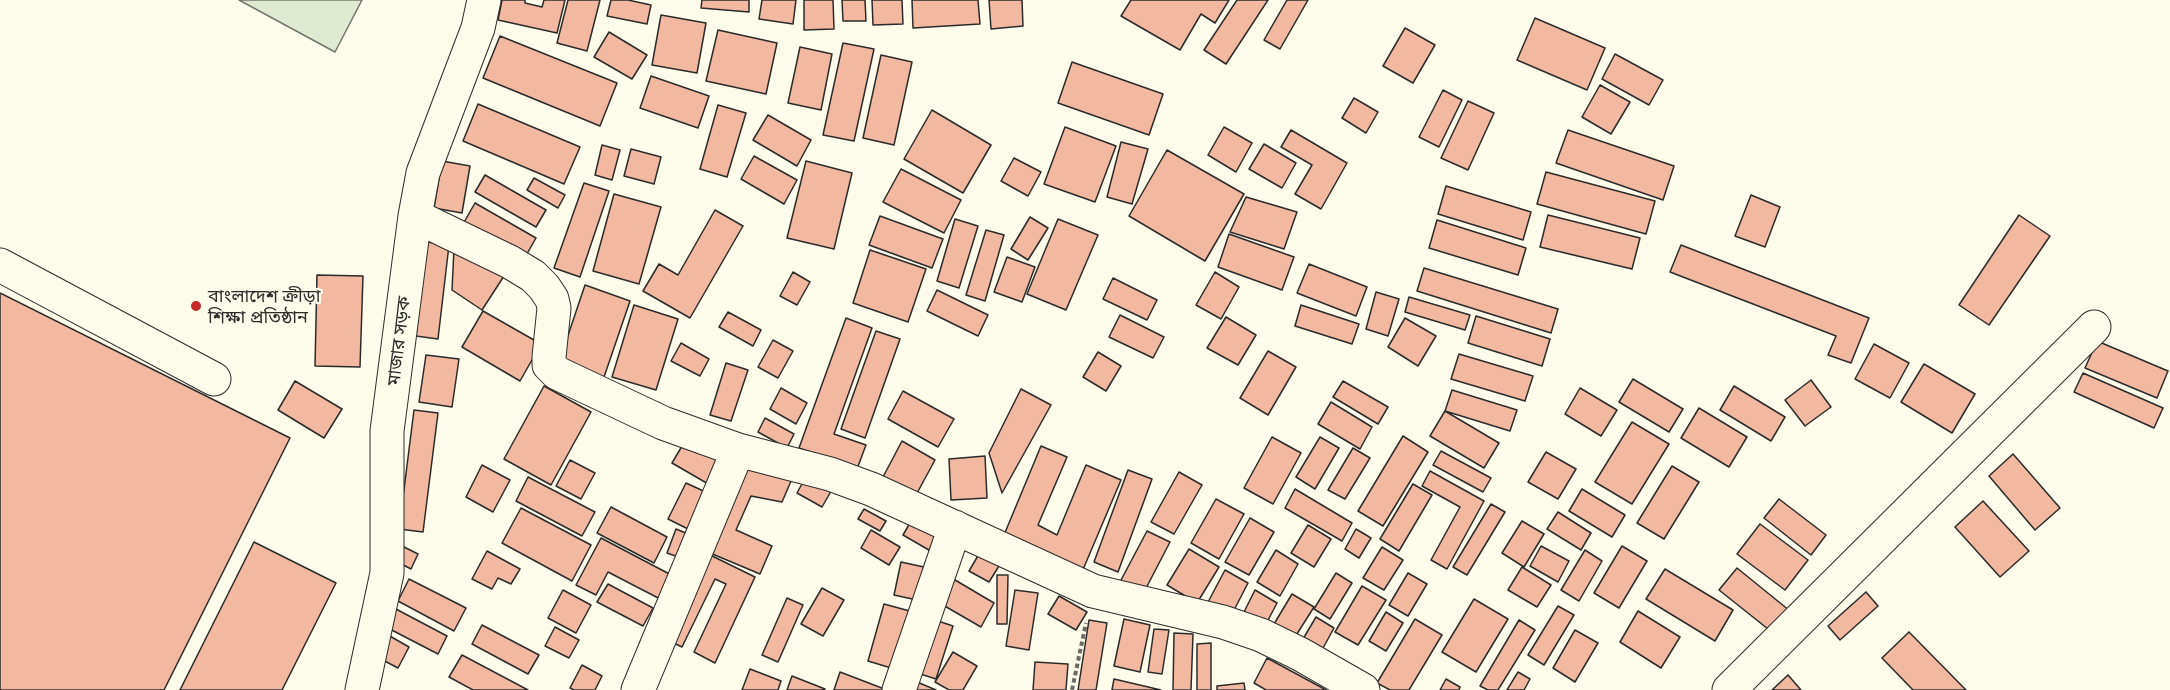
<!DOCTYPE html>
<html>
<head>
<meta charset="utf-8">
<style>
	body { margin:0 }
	canvas { display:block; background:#fdfbea }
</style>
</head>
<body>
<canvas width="2170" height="690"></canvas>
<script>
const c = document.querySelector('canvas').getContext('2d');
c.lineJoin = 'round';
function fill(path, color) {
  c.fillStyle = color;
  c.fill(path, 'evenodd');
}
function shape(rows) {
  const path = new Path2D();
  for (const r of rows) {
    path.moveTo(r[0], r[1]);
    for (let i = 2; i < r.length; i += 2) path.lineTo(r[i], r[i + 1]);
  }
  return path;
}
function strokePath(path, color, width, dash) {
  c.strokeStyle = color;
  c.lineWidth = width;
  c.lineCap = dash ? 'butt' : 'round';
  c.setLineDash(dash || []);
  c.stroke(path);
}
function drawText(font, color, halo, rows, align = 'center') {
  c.font = font + ' "Golos Text","Noto Sans Bengali",sans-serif';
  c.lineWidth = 4.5;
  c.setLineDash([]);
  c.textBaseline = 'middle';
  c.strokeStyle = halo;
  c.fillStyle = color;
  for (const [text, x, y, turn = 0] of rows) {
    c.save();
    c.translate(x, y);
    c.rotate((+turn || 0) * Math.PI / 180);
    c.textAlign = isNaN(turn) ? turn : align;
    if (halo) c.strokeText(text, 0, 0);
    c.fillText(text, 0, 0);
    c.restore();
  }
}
const green = shape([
	[239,0,362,0,335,52,239,0]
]);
const building = shape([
	[502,0,525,0,525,3,542,7,544,0,565,0,557,33,498,20,502,0],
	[568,0,600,0,587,51,557,43,568,0],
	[611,0,628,0,651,5,647,24,607,16,611,0],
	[702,0,749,0,749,12,701,8,702,0],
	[762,0,796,0,793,24,759,19,762,0],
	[804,0,833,0,834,29,804,30,804,0],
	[842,0,865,0,866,21,843,21,842,0],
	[872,0,902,0,903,24,873,25,872,0],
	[912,0,978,0,980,24,913,28,912,0],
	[989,0,1022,0,1023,26,991,29,989,0],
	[1131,0,1229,0,1215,23,1201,14,1180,50,1121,16,1131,0],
	[1237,0,1268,0,1226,64,1204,50,1237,0],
	[1287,0,1308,0,1280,49,1264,40,1287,0],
	[661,15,706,23,697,73,652,65,661,15],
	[1535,18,1605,48,1587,90,1517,60,1535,18],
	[1405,28,1435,45,1413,83,1383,66,1405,28],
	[718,30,777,43,766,94,706,81,718,30],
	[609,32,647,55,632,79,594,57,609,32],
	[500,36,617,83,600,126,483,78,500,36],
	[843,43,874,49,854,141,823,135,843,43],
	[800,47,832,54,821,110,788,103,800,47],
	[1615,54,1663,80,1649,105,1602,79,1615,54],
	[881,55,912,62,894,145,863,138,881,55],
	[1072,62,1163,94,1149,135,1058,103,1072,62],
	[651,76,709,96,698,128,640,108,651,76],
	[1600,85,1630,102,1611,134,1582,117,1600,85],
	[1443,90,1462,100,1439,147,1419,137,1443,90],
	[1354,98,1378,112,1366,133,1342,118,1354,98],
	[1468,101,1494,113,1468,170,1441,158,1468,101],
	[478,104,580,147,564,184,463,141,478,104],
	[718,105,746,113,727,177,700,169,718,105],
	[932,110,991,145,963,193,904,159,932,110],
	[768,115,811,140,797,166,753,140,768,115],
	[1065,127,1116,146,1095,202,1044,184,1065,127],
	[1224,127,1252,143,1236,172,1208,155,1224,127],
	[1291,130,1347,163,1321,209,1295,194,1312,165,1281,147,1291,130],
	[1568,130,1674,166,1663,200,1556,163,1568,130],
	[1121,142,1148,149,1132,204,1107,197,1121,142],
	[1264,144,1296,163,1282,188,1249,169,1264,144],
	[602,145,620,150,612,180,595,175,602,145],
	[631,149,661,157,654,184,624,176,631,149],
	[1167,150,1244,194,1205,261,1129,216,1167,150],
	[754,156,797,180,784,204,741,179,754,156],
	[1014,158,1041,172,1028,196,1001,181,1014,158],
	[442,161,470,166,462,213,434,208,442,161],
	[806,161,852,173,834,249,787,238,806,161],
	[901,169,961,200,944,233,883,202,901,169],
	[1546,172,1655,201,1646,234,1537,204,1546,172],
	[485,175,546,210,536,227,475,192,485,175],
	[534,178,565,195,558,208,527,190,534,178],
	[584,183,609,191,580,277,554,268,584,183],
	[1446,186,1531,212,1523,240,1438,214,1446,186],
	[614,194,661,207,639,284,593,271,614,194],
	[1751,195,1780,207,1765,247,1735,236,1751,195],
	[1246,197,1297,212,1284,249,1230,232,1246,197],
	[475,203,536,238,524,259,463,224,475,203],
	[715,210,743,226,690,318,643,291,659,264,678,275,715,210],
	[1548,215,1640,238,1632,269,1540,247,1548,215],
	[2019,215,2050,236,1989,325,1959,305,2019,215],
	[880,216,943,239,932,268,869,245,880,216],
	[1030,217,1048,228,1028,260,1011,249,1030,217],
	[955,219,978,226,959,288,937,281,955,219],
	[1058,219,1098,235,1066,310,1027,294,1058,219],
	[1437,220,1526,248,1518,275,1429,248,1437,220],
	[986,230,1004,235,985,301,966,295,986,230],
	[1229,234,1294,257,1282,290,1218,267,1229,234],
	[427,242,449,245,438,339,416,336,427,242],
	[1681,245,1869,318,1851,363,1828,355,1836,336,1670,272,1681,245],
	[454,248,504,276,482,310,452,290,454,248],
	[870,250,926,269,908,322,853,303,870,250],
	[1007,257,1035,267,1022,302,994,292,1007,257],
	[1309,264,1367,287,1356,316,1297,293,1309,264],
	[1424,268,1558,309,1551,333,1417,291,1424,268],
	[793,272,810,282,797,305,780,296,793,272],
	[1215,272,1239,287,1221,319,1196,305,1215,272],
	[317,275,363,276,360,367,315,366,317,275],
	[1113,278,1157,300,1147,320,1103,299,1113,278],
	[585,285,630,301,603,380,558,365,585,285],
	[937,290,988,315,978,336,927,311,937,290],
	[1376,292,1399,299,1388,336,1366,329,1376,292],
	[0,293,290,438,164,690,0,690,0,293],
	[1409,297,1470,315,1465,330,1405,312,1409,297],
	[634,305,678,319,656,390,612,377,634,305],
	[1301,305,1359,324,1352,344,1295,326,1301,305],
	[483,311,541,344,520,381,462,347,483,311],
	[728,312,761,330,753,346,719,327,728,312],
	[1120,315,1164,337,1153,358,1109,337,1120,315],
	[1476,316,1550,339,1542,366,1468,343,1476,316],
	[1226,317,1256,335,1238,365,1207,348,1226,317],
	[846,318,872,328,834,434,866,445,857,469,799,448,846,318],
	[1405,318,1436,336,1418,366,1388,347,1405,318],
	[876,331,900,339,865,438,841,429,876,331],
	[773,340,793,351,778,378,758,367,773,340],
	[2097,341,2168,371,2157,398,2085,368,2097,341],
	[681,343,709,359,700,376,671,361,681,343],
	[1874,344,1909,363,1890,398,1855,379,1874,344],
	[1268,351,1296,367,1268,415,1240,398,1268,351],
	[1098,352,1121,366,1106,391,1083,377,1098,352],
	[1459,354,1533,376,1525,401,1451,379,1459,354],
	[426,355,459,359,452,407,419,402,426,355],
	[726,363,748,370,731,421,710,415,726,363],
	[1924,364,1975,394,1952,433,1901,402,1924,364],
	[2083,373,2163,408,2154,428,2074,392,2083,373],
	[1633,379,1683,409,1669,432,1619,402,1633,379],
	[1811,380,1831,407,1805,426,1785,400,1811,380],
	[295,381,342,409,324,438,278,410,295,381],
	[1343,381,1388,407,1378,424,1333,397,1343,381],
	[544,386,591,412,551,485,504,459,544,386],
	[1734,386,1785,417,1771,441,1720,410,1734,386],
	[781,388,807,403,796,424,770,409,781,388],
	[1580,388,1617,410,1601,436,1565,414,1580,388],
	[1021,389,1051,405,1002,493,989,453,1021,389],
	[1452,390,1517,410,1510,431,1445,411,1452,390],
	[903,391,954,419,938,447,888,419,903,391],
	[1331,402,1372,427,1360,449,1318,424,1331,402],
	[1699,408,1747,437,1729,467,1681,438,1699,408],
	[414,410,438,413,423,532,399,529,414,410],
	[1445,411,1499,443,1484,468,1430,436,1445,411],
	[765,418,794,434,787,448,758,432,765,418],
	[1632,422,1669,444,1632,504,1595,482,1632,422],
	[1403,436,1428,452,1383,526,1358,511,1403,436],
	[1272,437,1301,453,1273,504,1244,488,1272,437],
	[1320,437,1339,448,1315,489,1296,477,1320,437],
	[685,441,723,464,710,485,672,463,685,441],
	[902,441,935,460,916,495,883,477,902,441],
	[1041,446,1067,457,1038,525,1057,535,1086,465,1121,480,1079,579,1004,535,1041,446],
	[1353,448,1370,458,1345,499,1328,490,1353,448],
	[1441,451,1491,478,1483,492,1433,465,1441,451],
	[1546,452,1576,469,1558,499,1528,482,1546,452],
	[2013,454,2060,508,2035,530,1989,476,2013,454],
	[985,456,987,498,951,500,949,459,985,456],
	[743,458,795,472,782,502,751,496,736,530,772,546,760,574,703,550,743,458],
	[570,460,595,473,581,499,556,486,570,460],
	[482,465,510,480,493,512,466,497,482,465],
	[1672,466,1699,482,1664,539,1637,523,1672,466],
	[1128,470,1152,479,1118,572,1094,562,1128,470],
	[809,471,834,486,822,507,797,493,809,471],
	[1430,471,1484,501,1447,569,1431,560,1460,507,1422,486,1430,471],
	[1179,472,1202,485,1174,534,1151,522,1179,472],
	[528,477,595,512,582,536,516,501,528,477],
	[686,483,710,494,692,531,668,519,686,483],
	[1413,484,1432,495,1399,551,1380,539,1413,484],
	[1295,489,1352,523,1342,541,1285,508,1295,489],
	[1582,489,1625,515,1612,537,1569,511,1582,489],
	[1216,499,1244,514,1219,559,1191,543,1216,499],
	[1779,499,1826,535,1811,555,1764,518,1779,499],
	[1983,501,2029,551,2000,577,1955,527,1983,501],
	[1491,504,1505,512,1467,575,1453,567,1491,504],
	[611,507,667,537,654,563,597,533,611,507],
	[521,508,591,545,572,581,502,543,521,508],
	[864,509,886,521,880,531,858,519,864,509],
	[1558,512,1591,533,1581,550,1547,529,1558,512],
	[914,516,945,534,934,553,903,535,914,516],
	[1250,518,1274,532,1249,575,1225,562,1250,518],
	[1522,521,1544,534,1524,567,1502,553,1522,521],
	[1760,524,1808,560,1785,590,1737,554,1760,524],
	[1308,525,1331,539,1314,567,1291,553,1308,525],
	[676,529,693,536,684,559,667,553,676,529],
	[1356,529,1371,538,1359,558,1345,549,1356,529],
	[871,530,900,547,889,565,861,548,871,530],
	[1147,531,1170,542,1143,594,1120,582,1147,531],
	[601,538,677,578,664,601,608,572,596,595,576,585,601,538],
	[254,542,336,583,282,690,180,690,254,542],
	[398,544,418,554,411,569,390,558,398,544],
	[1541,546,1569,561,1558,582,1530,566,1541,546],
	[1622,546,1647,561,1619,608,1594,593,1622,546],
	[1382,547,1403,560,1384,590,1363,578,1382,547],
	[1189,549,1219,567,1197,603,1167,585,1189,549],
	[1276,550,1298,564,1280,596,1257,582,1276,550],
	[1585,550,1602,561,1579,601,1561,590,1585,550],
	[487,551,520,569,511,584,498,578,492,589,472,579,487,551],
	[704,552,755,577,715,663,694,652,726,584,715,579,682,647,663,638,704,552],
	[979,554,999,566,989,582,969,571,979,554],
	[901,562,933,569,926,602,894,595,901,562],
	[1522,567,1551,585,1537,607,1508,590,1522,567],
	[1737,568,1790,611,1773,633,1719,590,1737,568],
	[1665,569,1733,610,1715,641,1646,599,1665,569],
	[1225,570,1248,583,1231,616,1207,604,1225,570],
	[1336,573,1352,583,1330,619,1314,609,1336,573],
	[1408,573,1427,584,1408,616,1389,605,1408,573],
	[997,575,1008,575,1007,624,997,624,997,575],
	[950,577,994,603,981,627,936,601,950,577],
	[409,579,466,608,454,631,398,601,409,579],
	[608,584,653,608,643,626,597,602,608,584],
	[1362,586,1386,600,1358,645,1335,632,1362,586],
	[822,588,844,600,823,636,801,624,822,588],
	[563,590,591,605,576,633,548,618,563,590],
	[1015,590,1038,593,1029,650,1006,646,1015,590],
	[1255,590,1277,603,1265,626,1243,614,1255,590],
	[1866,592,1878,606,1840,640,1828,626,1866,592],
	[1292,594,1314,607,1295,637,1274,624,1292,594],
	[1059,596,1087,612,1076,630,1048,614,1059,596],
	[787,598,803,605,778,662,762,655,787,598],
	[1474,599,1508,619,1476,672,1442,652,1474,599],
	[884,604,917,613,901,671,868,661,884,604],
	[1558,606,1574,615,1544,665,1528,655,1558,606],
	[394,608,447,636,438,654,384,626,394,608],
	[1638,611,1680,637,1661,668,1620,642,1638,611],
	[1386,612,1403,623,1386,651,1369,641,1386,612],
	[1316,617,1334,628,1322,650,1303,639,1316,617],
	[929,618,953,626,936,679,911,671,929,618],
	[1124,619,1150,625,1140,672,1114,666,1124,619],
	[1415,619,1442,635,1409,690,1390,690,1377,683,1415,619],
	[1089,620,1107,623,1096,690,1078,690,1089,620],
	[1519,620,1535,630,1498,690,1488,690,1480,686,1519,620],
	[482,625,539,655,528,674,472,644,482,625],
	[555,627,579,640,569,658,545,646,555,627],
	[1154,629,1169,630,1162,674,1148,672,1154,629],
	[1575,630,1598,643,1575,682,1553,668,1575,630],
	[1909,632,1966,690,1913,690,1882,658,1909,632],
	[1174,633,1193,634,1191,690,1173,690,1174,633],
	[388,635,409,647,398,668,377,657,388,635],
	[1211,643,1211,690,1197,690,1197,644,1211,643],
	[953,652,977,666,963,690,949,690,935,682,953,652],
	[462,655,528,690,473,690,449,677,462,655],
	[1267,658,1326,690,1266,690,1254,683,1267,658],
	[1035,662,1068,664,1066,690,1033,690,1035,662],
	[582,665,602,676,595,690,574,690,570,688,582,665],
	[750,669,781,681,778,690,742,690,750,669],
	[840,672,887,690,834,690,840,672],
	[1518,672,1530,679,1524,690,1507,690,1518,672],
	[1788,675,1801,690,1772,690,1788,675],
	[792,676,825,689,824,690,787,690,792,676],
	[1114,679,1161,690,1112,690,1114,679],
	[1446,679,1460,687,1459,690,1440,690,1446,679],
	[917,682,936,690,913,690,917,682],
	[1244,683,1245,690,1217,690,1217,686,1244,683]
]);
const path = shape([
	[1072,690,1086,623]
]);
const minor = shape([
	[415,216,510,262,533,276,544,287,552,299,554,308,549,357,549,365,557,373,663,423,738,450,830,474,871,489,1093,591,1223,622,1261,635,1300,654,1363,690],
	[0,265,214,379],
	[362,690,387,573,387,431,415,216,423,173,478,28,484,0],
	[638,690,738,450],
	[899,690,955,527],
	[1729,690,2094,327]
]);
const markers = [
	[196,306,6,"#c62828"]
];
const poiNames = [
	["বাংলাদেশ ক্রীড়া",208,296],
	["শিক্ষা প্রতিষ্ঠান",208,317]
];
const streetNames = [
	["মাজার সড়ক",399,341,-83]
];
fill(green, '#deebd1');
strokePath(green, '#74746e', 1.5);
fill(building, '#f2b8a0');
strokePath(building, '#2b2b2b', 1.5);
strokePath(minor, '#2b2b2b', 35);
strokePath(path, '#6a6964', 4, [4.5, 3]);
strokePath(minor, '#fdfbea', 33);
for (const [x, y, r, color] of markers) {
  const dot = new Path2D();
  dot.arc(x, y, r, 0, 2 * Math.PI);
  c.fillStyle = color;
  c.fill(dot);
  strokePath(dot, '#fdfbea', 2);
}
drawText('18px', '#2b2b2b', '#fdfbea', poiNames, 'left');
drawText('18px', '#2b2b2b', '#fdfbea', streetNames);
</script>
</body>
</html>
